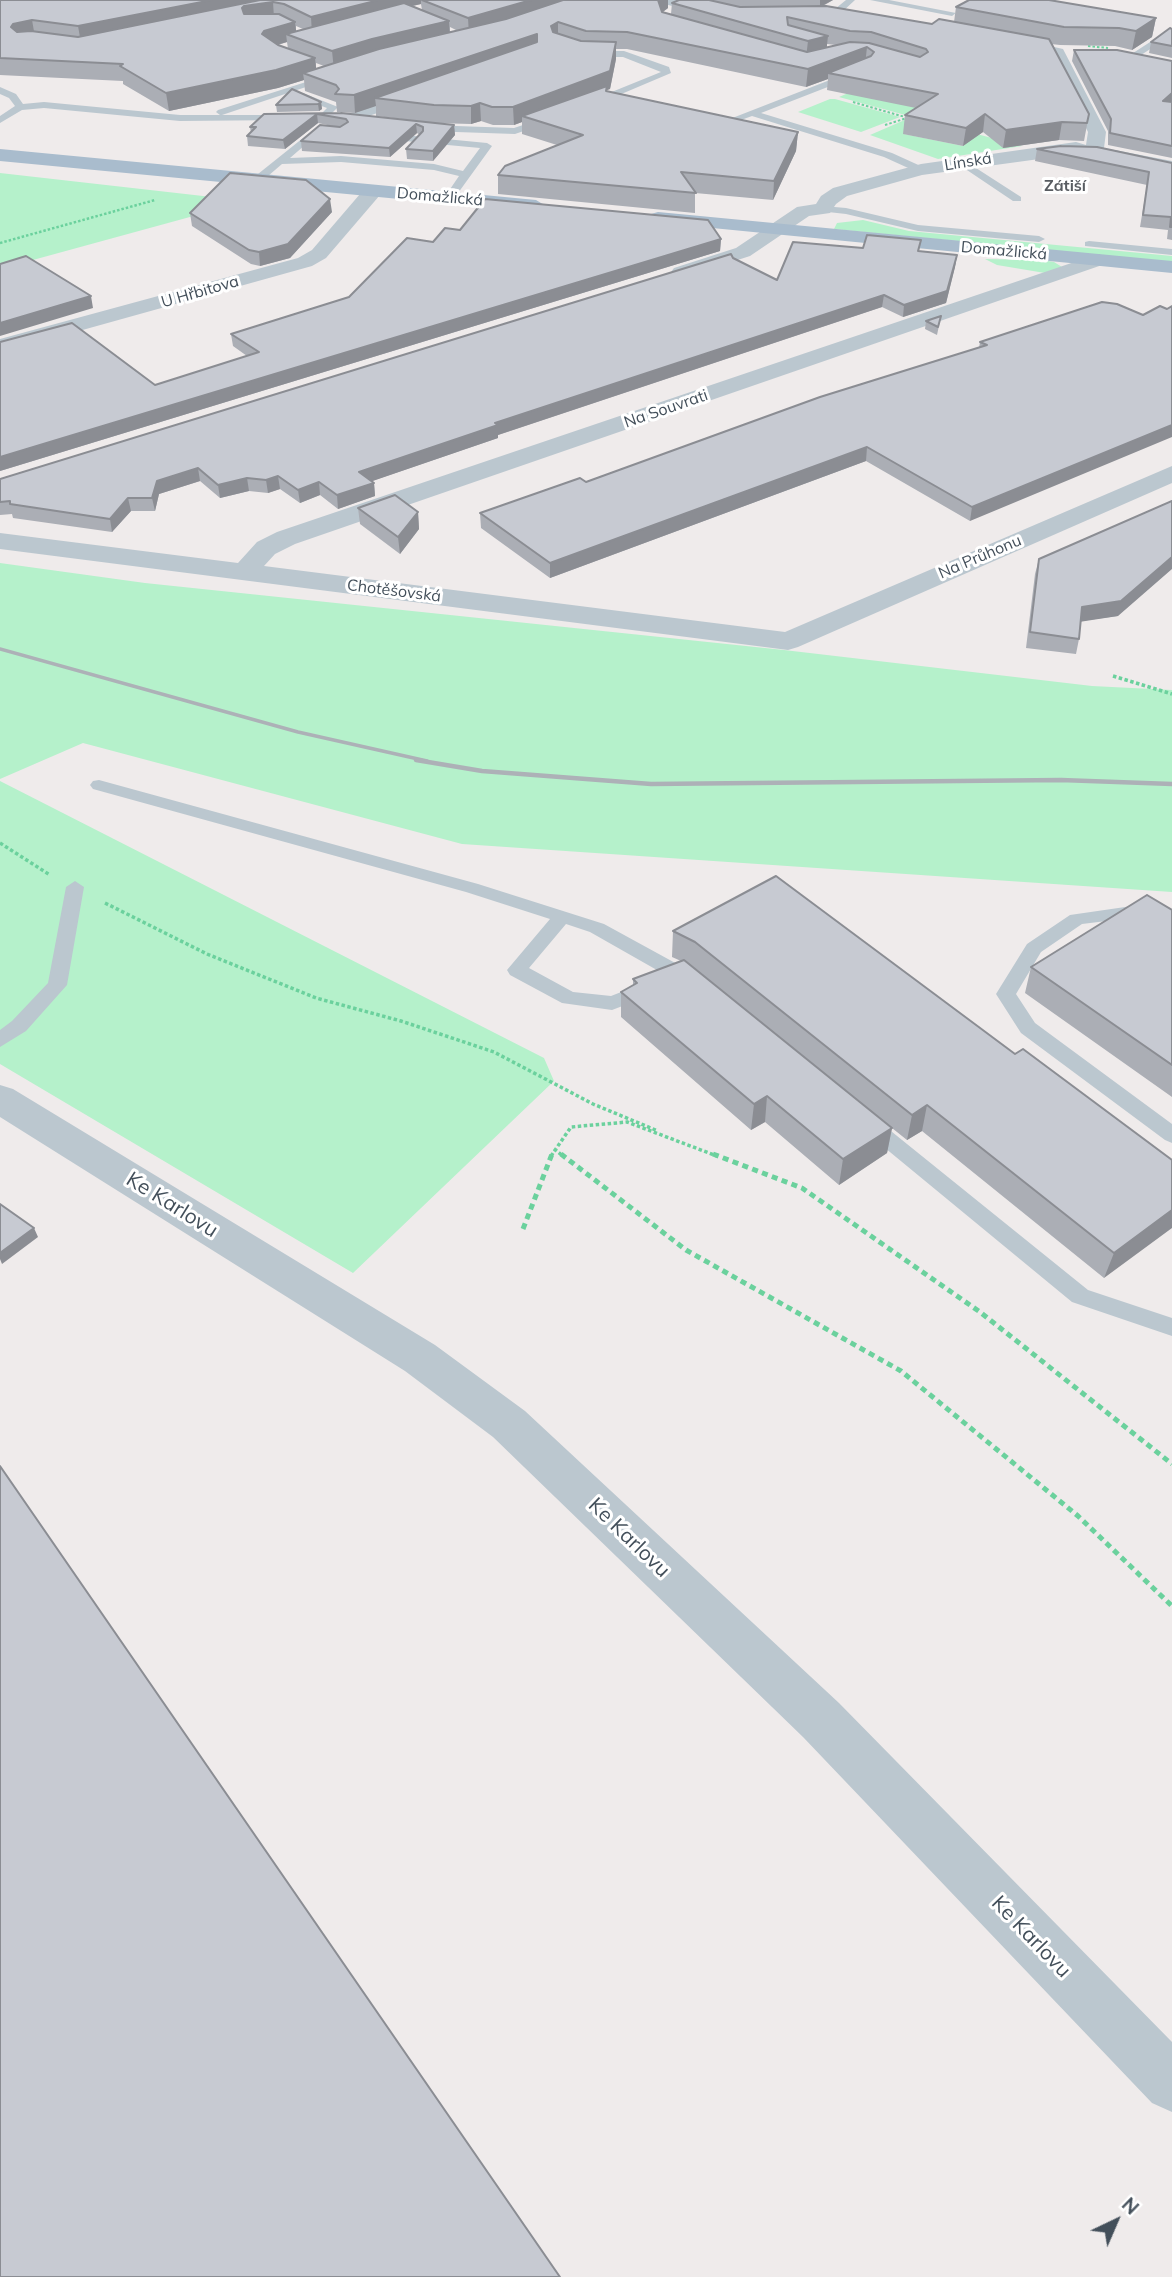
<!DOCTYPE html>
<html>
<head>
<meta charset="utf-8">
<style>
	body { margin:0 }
	#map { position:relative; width:1172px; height:2277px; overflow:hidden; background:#efebeb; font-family:Mulish,sans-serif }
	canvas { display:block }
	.north { position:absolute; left:1081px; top:2186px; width:70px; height:70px; -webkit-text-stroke:5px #fff; paint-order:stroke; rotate:44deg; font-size:19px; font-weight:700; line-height:28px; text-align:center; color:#434f5a }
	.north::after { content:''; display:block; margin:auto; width:24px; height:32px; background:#434f5a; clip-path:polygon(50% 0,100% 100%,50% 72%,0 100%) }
</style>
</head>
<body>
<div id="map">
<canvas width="1172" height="2277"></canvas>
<div class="north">N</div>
</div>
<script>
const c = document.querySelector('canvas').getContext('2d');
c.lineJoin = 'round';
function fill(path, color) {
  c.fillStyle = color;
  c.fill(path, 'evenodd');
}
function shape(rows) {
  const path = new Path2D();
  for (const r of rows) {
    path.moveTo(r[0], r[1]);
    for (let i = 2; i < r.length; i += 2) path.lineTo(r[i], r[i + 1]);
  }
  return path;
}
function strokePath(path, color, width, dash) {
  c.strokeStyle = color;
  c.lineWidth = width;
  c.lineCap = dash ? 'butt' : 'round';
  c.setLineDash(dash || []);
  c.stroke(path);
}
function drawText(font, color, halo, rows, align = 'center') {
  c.font = font + ' Mulish,sans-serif';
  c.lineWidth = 6;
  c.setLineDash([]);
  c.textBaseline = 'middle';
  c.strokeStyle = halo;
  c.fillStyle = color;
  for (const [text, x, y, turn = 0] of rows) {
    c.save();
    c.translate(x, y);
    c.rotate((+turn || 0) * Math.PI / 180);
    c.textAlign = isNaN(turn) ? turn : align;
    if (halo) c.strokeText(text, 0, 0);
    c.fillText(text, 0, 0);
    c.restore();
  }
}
const green = shape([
	[867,85,941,99,909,116,839,97],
	[830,99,835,99,900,117,861,132,798,112],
	[907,119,904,134,963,146,973,133,1022,146,938,159,870,135],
	[0,173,203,196,252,200,0,269],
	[863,220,909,231,1172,256,1172,262,834,229,837,223],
	[985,259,1042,260,1054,262,1062,267,1051,274,997,265],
	[0,563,145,583,784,650,1092,686,1172,690,1172,892,462,844,83,743,0,779],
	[0,781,544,1058,554,1081,353,1273,0,1064]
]);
const pathFar3 = shape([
	[1088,46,1108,48],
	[853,102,905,117],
	[885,125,910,117]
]);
const pathFar2 = shape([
	[0,243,155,200]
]);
const pathFar1 = shape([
	[1113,676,1172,694],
	[0,843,50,875],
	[105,903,207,954,316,998,401,1021,494,1052,593,1104,658,1131],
	[554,1149,563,1156],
	[551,1156,571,1127,627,1122,717,1156]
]);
const path = shape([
	[561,1154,686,1250,901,1371,1078,1516,1172,1606],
	[713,1154,802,1188,980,1312,1172,1464],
	[523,1229,552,1154]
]);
const service = shape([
	[846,0,855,0,841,13,835,13,835,9,846,0],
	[870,0,889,0,956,13,952,16,870,0],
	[1164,33,1168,36,1167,38,1135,59,1127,57,1164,33],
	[624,51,669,67,671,73,593,106,587,106,587,102,661,72,623,57,587,57,582,54,587,51,624,51],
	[853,71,856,72,856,76,761,113,892,153,925,168,925,172,917,172,884,157,752,116,722,127,717,124,853,71],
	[328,75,336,77,222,115,290,115,290,119,287,120,180,121,44,108,22,110,0,123,0,116,15,106,9,98,0,94,0,87,16,94,23,104,44,102,180,115,220,115,216,112,218,110,328,75],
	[297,93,303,93,338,107,326,119,320,119,318,117,327,108,297,97,297,93],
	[400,99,405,102,403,104,366,117,342,120,337,117,400,99],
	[547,117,550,118,550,122,515,134,427,131,422,128,427,125,514,128,547,117],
	[318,126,328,130,320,132,290,158,341,156,434,164,463,171,480,148,383,139,378,136,383,133,487,143,492,146,453,200,449,201,444,198,459,176,434,170,341,162,282,164,261,182,253,182,253,178,318,126],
	[962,159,1021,197,1021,201,1013,201,958,164,958,160,962,159],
	[823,206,846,208,918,225,1039,236,1045,239,1039,242,918,231,846,214,819,211,819,207,823,206],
	[1089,241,1172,249,1172,255,1085,246,1085,242,1089,241],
	[99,780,478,884,604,924,699,976,702,981,699,986,685,986,590,932,566,924,529,968,573,992,611,996,647,982,654,984,657,989,654,994,612,1010,562,1003,510,975,507,970,550,919,466,892,93,789,90,785,93,781,99,780],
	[75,881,84,887,67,985,26,1031,0,1047,0,1030,12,1021,48,983,66,887,75,881],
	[1139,905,1172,913,1172,925,1139,917,1082,924,1041,952,1016,994,1035,1023,1172,1124,1172,1143,1165,1140,1021,1033,996,994,1027,944,1070,915,1139,905],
	[869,1116,876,1119,1088,1290,1172,1318,1172,1336,1072,1302,862,1129,859,1124,862,1119,869,1116]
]);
const minor = shape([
	[657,0,685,0,732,11,734,14,726,19,660,3,657,0],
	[1006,36,1063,49,1106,132,1104,148,1172,161,1172,173,1076,154,922,175,847,196,836,204,830,213,809,216,750,256,688,276,674,276,671,272,674,268,736,248,797,207,816,204,821,196,833,188,921,164,1076,142,1086,145,1088,132,1050,56,1000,44,998,41,1000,38,1006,36],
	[373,185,383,191,380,195,326,258,312,266,0,353,0,339,298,258,312,250,366,187,373,185],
	[1098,254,1105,256,1108,260,1105,264,295,544,275,554,264,566,785,632,1172,466,1172,483,798,647,788,650,0,549,0,533,238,563,257,542,277,532,1098,254],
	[0,1085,13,1089,435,1345,525,1411,839,1703,1172,2042,1172,2112,1152,2103,803,1737,493,1437,405,1371,0,1117,0,1085]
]);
const primary = shape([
	[0,149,536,200,546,206,536,212,0,161,0,149],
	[658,212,1172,261,1172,273,651,222,648,218,651,214,658,212]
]);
const railFar1 = shape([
	[0,649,298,732,427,761]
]);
const rail = shape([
	[416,760,482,771,651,784,1061,780,1172,784]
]);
const wall = shape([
	[0,0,561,0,668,8,663,12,671,14,672,3,679,0,833,0,823,6,932,24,954,22,956,7,1156,18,1152,37,1132,50,1115,46,1060,45,1051,44,1089,114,1084,141,1059,140,1003,148,983,132,963,146,903,134,905,115,916,108,827,90,828,79,806,87,627,49,616,49,616,59,610,89,607,90,607,91,798,132,796,151,773,200,695,193,695,213,498,194,498,175,557,145,522,134,522,122,514,125,493,125,481,121,471,124,435,123,376,116,376,106,355,113,337,112,336,102,305,91,304,80,278,88,169,111,123,84,123,81,0,75],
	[421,4,422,10,413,6],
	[296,26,303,29,296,31],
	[450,27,458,31,450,33],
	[287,42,288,49,278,45],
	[827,44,836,45,827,47],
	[316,63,324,66,316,69],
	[1172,29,1172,58,1149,53,1151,42],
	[1074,50,1172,61,1172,158,1108,145,1108,131,1072,61],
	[321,102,322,109,319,111,277,112,276,105],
	[341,113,454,125,455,135,433,161,407,159,406,149,420,135,417,133,390,157,302,151,301,141,337,127,318,123,285,149,248,146,247,136,251,133,250,127,264,114],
	[1037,149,1172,163,1172,240,1167,239,1168,230,1140,227,1147,185,1035,161],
	[332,212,290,258,260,266,251,264,192,226,190,213],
	[460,230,721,239,720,251,0,471,0,342,155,385,247,356,233,346,231,334,349,297,433,242],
	[921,240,919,251,957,255,955,267,946,303,903,317,882,307,498,435,498,438,372,481,374,483,375,496,338,509,320,495,300,503,280,489,268,493,249,491,220,498,200,481,159,494,155,511,131,511,112,532,13,518,12,514,0,515,0,479,733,258,777,280,863,248],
	[1102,302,970,521,866,461,550,578,481,528,480,513,586,482,979,348,980,342],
	[941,316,937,335,925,329,926,321],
	[358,508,418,512,419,529,400,554,360,524],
	[1039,559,1118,616,1081,621,1079,639,1076,654,1026,648,1035,574],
	[1172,910,1172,1097,1025,993,1031,967],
	[673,931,1015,1054,1172,1160,1104,1278,922,1131,907,1140,892,1128,887,1153,839,1185,765,1122,751,1130,621,1017,621,992,633,985,633,979,681,961,672,957]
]);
const shadedWall = shape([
	[212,0,299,0,273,2,274,18,81,43,78,26],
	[379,0,421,0,421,4,398,9,312,34,311,17],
	[531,0,561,0,561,8,469,35,468,18],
	[658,0,668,0,668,8,657,16],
	[820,0,833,0,820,7],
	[1156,18,1152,37,1132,50,1136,31],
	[32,20,35,37,16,41,11,27,13,24],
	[449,21,450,39,334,70,332,51,372,39],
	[295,22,297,38,286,34,287,42,266,48,262,34,264,31],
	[558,22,558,39,551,43,551,26],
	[537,34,538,51,375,98,376,106,355,113,354,95],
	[828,36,826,54,806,58,808,41],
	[616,42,616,59,610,89,607,90,607,104,522,116,522,122,514,125,513,107],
	[867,47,865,65,828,73,828,79,806,87,808,69],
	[315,58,317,76,303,73,304,80,278,88,169,111,166,93],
	[1172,93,1172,103,1163,101],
	[321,102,322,109,319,111,318,104],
	[480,103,481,121,471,124,471,106],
	[317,114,318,123,285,149,283,140],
	[985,114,983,132,963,146,966,128],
	[1062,122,1059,140,1003,148,1006,130],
	[416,124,417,133,390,157,389,148],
	[454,125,455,135,433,161,433,151],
	[798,132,796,151,773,200,774,181],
	[330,199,332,212,290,258,260,266,259,252],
	[721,239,720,251,0,471,0,457],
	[957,255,955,267,946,303,903,317,904,305],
	[884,295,882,307,498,435,498,438,361,485,359,472,495,423],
	[91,296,93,308,0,336,0,323],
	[1172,425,1172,437,970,521,972,507],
	[867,447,866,461,550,578,550,563],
	[198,468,200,481,159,494,155,511,152,498,157,481],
	[278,476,280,489,268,493,266,480],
	[247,478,249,491,220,498,218,485],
	[319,482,320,495,300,503,298,490],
	[374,483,375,496,338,509,337,495],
	[128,498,131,511,112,532,110,519],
	[418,512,419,529,400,554,398,537],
	[1172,557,1172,569,1118,616,1079,622,1082,607],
	[767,1096,765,1122,751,1130,754,1104],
	[927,1105,922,1131,907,1140,912,1115],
	[892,1128,887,1153,839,1185,843,1159],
	[1172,1210,1172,1228,1104,1278,1114,1253],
	[34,1228,38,1237,2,1264,0,1259,0,1253]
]);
const building = shape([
	[0,0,212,0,78,26,32,20,13,24,11,27,17,32,31,31,78,37,260,0,379,0,311,17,284,4,273,2,244,6,242,8,244,14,279,14,295,22,264,31,262,34,278,45,315,58,276,70,166,93,120,66,123,64,0,58,0,0],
	[422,0,531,0,468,18,422,0],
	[563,0,658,0,662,12,807,52,850,42,869,43,920,57,928,52,926,49,871,32,850,31,787,17,788,25,828,36,808,41,672,3,679,0,709,0,740,7,826,6,932,24,939,19,1049,39,1089,114,1087,123,1062,122,1006,130,985,114,966,128,905,115,938,94,828,73,871,56,874,52,867,47,808,69,627,32,586,31,558,22,551,26,553,32,581,41,616,42,610,71,513,107,492,107,480,103,471,106,434,105,375,98,537,42,537,34,354,95,335,94,339,89,336,85,303,73,379,49,506,19,563,0],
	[969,0,1049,0,1156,18,1136,31,1119,28,1064,27,956,7,969,0],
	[404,3,449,21,372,39,332,51,286,34,404,3],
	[1170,28,1172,29,1172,46,1151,42,1170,28],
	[1074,50,1117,50,1172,61,1172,93,1163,101,1172,102,1172,146,1110,133,1111,119,1074,50],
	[607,86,606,91,798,132,774,181,681,172,696,193,498,175,505,166,583,135,522,116,607,86],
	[292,89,321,102,318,104,276,105,292,89],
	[341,113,454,125,433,151,406,149,423,131,423,127,416,124,389,148,301,141,320,125,340,127,348,122,346,119,317,114,283,140,247,136,256,127,250,127,264,114,341,113],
	[1061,146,1097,147,1172,163,1172,227,1170,227,1171,217,1143,215,1149,172,1037,149,1061,146],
	[230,173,306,180,330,199,288,244,259,252,249,250,190,213,230,173],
	[485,199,708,220,721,239,0,457,0,342,72,323,155,385,259,352,231,334,349,297,407,238,433,242,445,228,460,230,485,199],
	[867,235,921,240,918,251,957,255,947,291,904,305,884,295,495,423,498,425,359,472,374,483,337,495,319,482,298,490,278,476,266,480,247,478,218,485,198,468,157,481,152,498,128,498,110,519,10,504,10,501,0,502,0,479,731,254,733,258,777,280,793,242,863,248,867,235],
	[26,256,91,296,0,323,0,264,26,256],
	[1102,302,1117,304,1143,315,1160,306,1167,309,1172,306,1172,425,972,507,867,447,550,563,480,513,580,478,586,482,820,397,987,345,980,342,1102,302],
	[941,316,938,327,926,321,941,316],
	[395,495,418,512,398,537,358,508,395,495],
	[1172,501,1172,557,1121,601,1082,607,1079,639,1030,632,1039,559,1172,501],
	[776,876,1015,1054,1023,1049,1172,1160,1172,1210,1114,1253,927,1105,912,1115,695,942,673,931,776,876],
	[1147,895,1172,910,1172,1065,1031,967,1147,895],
	[684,960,892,1128,843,1159,767,1096,754,1104,621,992,637,983,633,979,684,960],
	[0,1204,34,1228,0,1253,0,1204],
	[0,1466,560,2277,0,2277,0,1466]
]);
const farStreetnames = [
	["Línská",968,162,-9],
	["Domažlická",440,197,5],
	["Domažlická",1004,251,5],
	["U Hřbitova",200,292,-16],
	["Na Souvrati",666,409,-19],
	["Na Průhonu",980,557,-23],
	["Chotěšovská",394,591,7]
];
const farNeighbourhoodnames = [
	["Zátiší",1065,186]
];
const nearStreetnames = [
	["Ke Karlovu",172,1205,32],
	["Ke Karlovu",629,1538,44],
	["Ke Karlovu",1031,1937,46]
];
fill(green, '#b5f1cb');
strokePath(pathFar3, '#6bd19d', 2, [2.5, 2]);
strokePath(pathFar2, '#6bd19d', 2.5, [2.5, 2]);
strokePath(pathFar1, '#6bd19d', 3.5, [3.5, 2.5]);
strokePath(path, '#6bd19d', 5, [6, 4.5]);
fill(service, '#bbc7cf');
fill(minor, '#bbc7cf');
fill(primary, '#a9bccd');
strokePath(railFar1, '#adb1b7', 3.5);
strokePath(rail, '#adb1b7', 4.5);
fill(wall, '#abaeb5');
fill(shadedWall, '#8b8d93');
fill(building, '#c7cad2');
strokePath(building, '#8b8d93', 2);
drawText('16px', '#434f5a', '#fff', farStreetnames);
drawText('bold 16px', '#585c61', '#fff', farNeighbourhoodnames);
drawText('21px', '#434f5a', '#fff', nearStreetnames);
</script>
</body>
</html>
